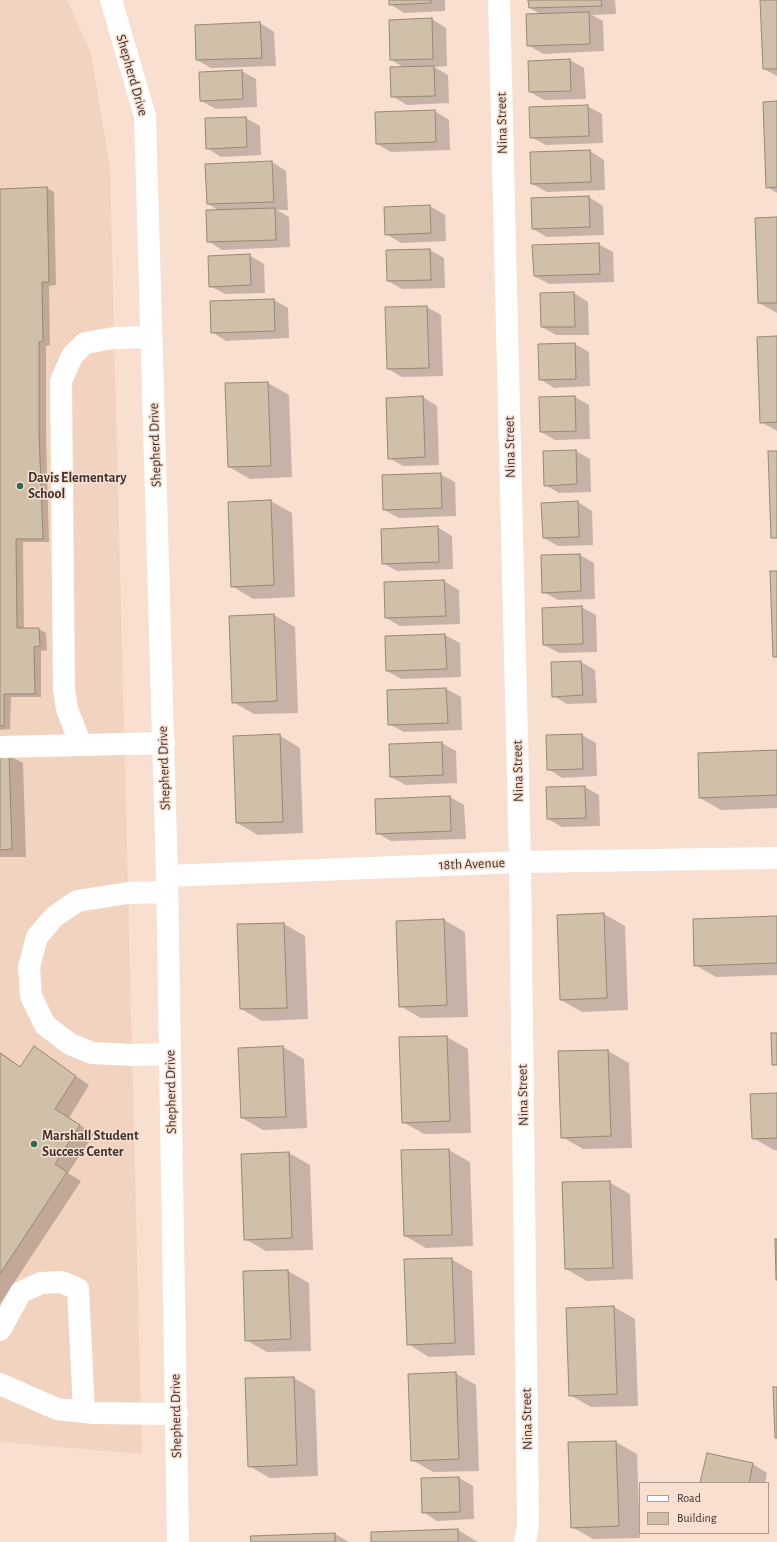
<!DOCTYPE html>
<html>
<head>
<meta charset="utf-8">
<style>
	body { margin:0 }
	#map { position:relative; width:777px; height:1542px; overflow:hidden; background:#f8dfd0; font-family:"Alegreya Sans",sans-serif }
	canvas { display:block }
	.legend { position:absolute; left:639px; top:1482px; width:130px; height:52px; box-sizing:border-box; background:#f8dfd0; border:1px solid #ae9b90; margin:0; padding:5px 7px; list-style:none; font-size:12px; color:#3f352f }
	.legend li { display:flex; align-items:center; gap:8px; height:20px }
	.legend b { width:20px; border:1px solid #ae9b90 }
</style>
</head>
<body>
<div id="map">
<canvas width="777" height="1542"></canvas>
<ul class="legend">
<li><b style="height:5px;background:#fff"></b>Road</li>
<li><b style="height:11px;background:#d0c0aa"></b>Building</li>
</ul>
</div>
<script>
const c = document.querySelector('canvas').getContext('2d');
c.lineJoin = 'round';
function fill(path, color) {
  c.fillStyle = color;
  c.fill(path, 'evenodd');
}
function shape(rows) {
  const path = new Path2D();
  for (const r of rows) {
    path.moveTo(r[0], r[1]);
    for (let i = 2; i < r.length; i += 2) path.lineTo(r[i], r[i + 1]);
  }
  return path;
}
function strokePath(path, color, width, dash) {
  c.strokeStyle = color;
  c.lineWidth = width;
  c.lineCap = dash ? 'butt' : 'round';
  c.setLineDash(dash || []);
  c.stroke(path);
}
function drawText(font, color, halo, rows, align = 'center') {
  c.font = font + ' "Alegreya Sans",sans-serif';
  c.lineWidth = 3;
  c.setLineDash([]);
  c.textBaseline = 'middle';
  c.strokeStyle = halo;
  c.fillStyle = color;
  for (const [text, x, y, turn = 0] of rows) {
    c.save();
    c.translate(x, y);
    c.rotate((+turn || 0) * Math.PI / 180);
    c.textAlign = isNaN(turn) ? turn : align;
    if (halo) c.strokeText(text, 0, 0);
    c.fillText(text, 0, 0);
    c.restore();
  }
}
const built = shape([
	[0,0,67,0,91,53,110,169,142,1454,0,1442]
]);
const shadow = shape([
	[390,0,445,0,445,11,404,13,390,4],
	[529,0,615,0,616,14,592,15,603,21,604,51,543,54,528,45,542,15,530,8],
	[761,0,777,0,777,76,764,69],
	[432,19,446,28,447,66,434,67,448,75,449,103,407,105,392,96,405,68,391,60],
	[260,23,274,32,276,66,211,68,197,60,196,26],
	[570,60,584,68,586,99,544,100,530,92,529,62],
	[242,71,256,79,257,107,216,109,201,101],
	[777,102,777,193,767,187],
	[587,106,602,114,603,143,546,145,531,137],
	[435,111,449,120,450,150,391,152,377,144],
	[246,118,260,126,261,155,221,157,207,148],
	[590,151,604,160,605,190,547,192,532,184],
	[272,162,286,171,288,210,277,210,289,217,290,247,222,250,208,241,220,211,208,204],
	[47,188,54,192,56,285,49,286,50,345,46,346,46,437,49,542,23,542,24,629,39,629,46,633,47,650,41,651,41,697,11,697,10,729,0,730,0,190],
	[589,197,603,206,604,235,547,237,533,229],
	[430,206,445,215,446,241,401,243,386,234,385,208],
	[777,218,777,313,759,303],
	[598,244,613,252,614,282,549,284,534,276],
	[430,250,444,258,445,288,402,289,388,281],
	[249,255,264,264,265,293,225,294,210,286],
	[574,293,588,302,589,335,556,335,542,327],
	[274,300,288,308,289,338,226,341,212,332],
	[427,307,441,315,443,376,402,377,388,369],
	[777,337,777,431,761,422],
	[575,344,589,352,590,386,554,388,540,379],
	[268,383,289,395,292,477,250,479,229,467],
	[423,397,437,406,439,465,403,466,389,458],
	[575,397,589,405,590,439,555,440,541,432],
	[576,451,590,459,591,492,559,493,545,485],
	[440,474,455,482,456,516,399,518,384,510],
	[271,501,292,513,295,597,253,599,232,586,229,503],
	[578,502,592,511,593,545,558,546,544,538],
	[437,527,452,536,453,569,397,571,383,563],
	[580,555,594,563,595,599,558,600,543,592],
	[444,581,459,590,460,624,400,626,386,618,385,583],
	[581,607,596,615,597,652,559,653,544,645],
	[274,615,295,627,298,713,254,714,233,702,230,616],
	[445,635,460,643,461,677,401,679,387,671,386,637],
	[581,662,595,670,597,703,567,704,553,696,552,663],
	[446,689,461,697,462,730,404,732,389,724,388,691],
	[279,735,300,748,303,833,258,835,237,823],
	[582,735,596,743,597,776,562,778,548,769],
	[442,743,456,751,457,783,406,785,391,777],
	[777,751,777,808,721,810,700,798],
	[8,755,23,763,26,857,0,857,0,756],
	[585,787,599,795,600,826,562,827,548,819],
	[450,797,464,805,466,839,391,841,377,833],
	[604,914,625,926,628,1010,582,1012,561,1000],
	[777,917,777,975,716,977,695,965],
	[444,920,465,932,468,1017,421,1018,400,1006,397,922],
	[284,924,305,936,308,1019,262,1021,241,1009],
	[447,1037,468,1049,471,1133,424,1134,403,1122],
	[34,1047,89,1085,69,1118,94,1134,68,1173,81,1181,0,1304,0,1052,21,1067],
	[283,1047,304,1059,307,1128,263,1130,242,1118,239,1049],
	[608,1051,629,1063,632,1148,583,1149,562,1137],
	[777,1094,777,1150,774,1150,753,1138],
	[449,1150,470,1162,473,1246,426,1248,405,1236,402,1151],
	[289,1153,310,1165,313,1250,266,1251,245,1239,242,1155],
	[609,1182,630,1194,633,1279,587,1281,566,1269],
	[451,1259,472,1271,475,1355,429,1357,408,1344],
	[288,1271,309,1283,311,1351,267,1352,246,1340],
	[614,1307,635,1319,638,1406,591,1407,570,1395],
	[455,1373,476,1385,479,1471,433,1472,412,1460],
	[294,1378,315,1390,318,1476,270,1478,249,1466],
	[616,1442,637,1454,640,1538,593,1539,572,1527,569,1443],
	[753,1464,767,1473,765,1483,701,1483],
	[459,1478,473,1486,474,1519,437,1521,423,1512],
	[458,1530,478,1542,372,1542],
	[335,1534,349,1542,252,1542]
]);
const building = shape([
	[389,0,431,0,431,3,389,5,389,0],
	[528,0,601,0,602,6,529,8,528,0],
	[760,0,777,0,777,69,763,69,760,0],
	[589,12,590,44,527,46,526,14,589,12],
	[432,18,433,59,390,60,389,20,432,18],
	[260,22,262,58,196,60,195,25,260,22],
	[570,59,571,91,529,92,528,61,570,59],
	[434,66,435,96,391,97,390,67,434,66],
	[242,70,243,99,200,101,199,72,242,70],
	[777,101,777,187,766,188,763,102,777,101],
	[588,105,589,136,530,138,529,107,588,105],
	[435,110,436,142,376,144,375,112,435,110],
	[246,117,247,147,206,149,205,118,246,117],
	[590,150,591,182,531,184,530,152,590,150],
	[272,161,274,202,207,204,205,164,272,161],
	[47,187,49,282,42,282,43,341,39,342,39,433,43,539,16,539,17,628,39,628,40,646,34,647,35,694,4,694,4,726,0,726,0,189,47,187],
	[589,196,590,227,532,229,531,198,589,196],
	[430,205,431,233,385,235,384,207,430,205],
	[275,208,276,240,207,242,206,210,275,208],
	[777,217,777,303,758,303,755,218,777,217],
	[599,243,600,274,534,276,532,245,599,243],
	[430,249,431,280,387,281,386,250,430,249],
	[250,254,251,285,209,287,208,256,250,254],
	[574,292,575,327,541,327,540,293,574,292],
	[274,299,275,331,211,333,210,301,274,299],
	[427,306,429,368,387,369,385,307,427,306],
	[777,336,777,422,760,423,757,337,777,336],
	[575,343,576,379,539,380,538,344,575,343],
	[268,382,271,466,228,467,225,383,268,382],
	[423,396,425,457,388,459,386,398,423,396],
	[575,396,576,431,540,432,539,397,575,396],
	[576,450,577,484,544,486,543,451,576,450],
	[768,451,777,451,777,538,771,538,768,451],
	[441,473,442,508,383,510,382,475,441,473],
	[271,500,274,585,231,587,228,502,271,500],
	[578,501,579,537,543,538,541,503,578,501],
	[438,526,439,562,382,564,381,529,438,526],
	[580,554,581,591,542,593,541,555,580,554],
	[770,571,777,571,777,657,773,657,770,571],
	[444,580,446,616,385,618,384,582,444,580],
	[582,606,583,644,543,645,542,608,582,606],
	[274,614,277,701,232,703,229,616,274,614],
	[445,634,447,669,386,671,385,636,445,634],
	[581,661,583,695,552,697,551,662,581,661],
	[446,688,448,723,388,725,387,690,446,688],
	[280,734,283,822,236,823,233,736,280,734],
	[582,734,583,769,547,770,546,735,582,734],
	[442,742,443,775,390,777,389,744,442,742],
	[777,750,777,795,699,798,698,753,777,750],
	[9,754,12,849,0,850,0,755,9,754],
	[585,786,586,818,547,819,546,787,585,786],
	[450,796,451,831,376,834,375,799,450,796],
	[604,913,607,998,560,1000,557,915,604,913],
	[777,916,777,963,694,966,693,919,777,916],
	[444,919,447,1005,399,1007,396,921,444,919],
	[284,923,287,1008,240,1009,237,924,284,923],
	[771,1033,777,1033,777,1065,772,1065,771,1033],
	[447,1036,450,1121,402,1123,399,1037,447,1036],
	[34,1046,76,1076,55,1109,80,1125,55,1164,67,1172,0,1274,0,1053,20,1067,34,1046],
	[283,1046,286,1117,241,1118,238,1048,283,1046],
	[608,1050,611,1136,561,1138,558,1051,608,1050],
	[777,1093,777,1138,752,1139,750,1094,777,1093],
	[449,1149,452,1235,404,1236,401,1150,449,1149],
	[289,1152,292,1238,244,1240,241,1154,289,1152],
	[610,1181,613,1268,565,1269,562,1182,610,1181],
	[775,1239,777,1239,777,1280,776,1280,775,1239],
	[452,1258,455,1343,407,1345,404,1259,452,1258],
	[288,1270,291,1339,245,1341,243,1271,288,1270],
	[614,1306,617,1394,569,1396,566,1308,614,1306],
	[456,1372,459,1459,411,1461,408,1374,456,1372],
	[294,1377,297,1465,248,1467,245,1378,294,1377],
	[773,1387,777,1387,777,1438,775,1438,773,1387],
	[616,1441,619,1526,571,1528,568,1442,616,1441],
	[707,1453,753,1463,749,1483,700,1483,707,1453],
	[459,1477,460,1512,422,1513,421,1478,459,1477],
	[458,1529,458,1542,371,1542,371,1532,458,1529],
	[335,1533,335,1542,251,1542,250,1536,335,1533]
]);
const minor = shape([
	[111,0,145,116,167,876,178,1542],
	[499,0,520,862,528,1525,525,1542],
	[81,745,67,709,64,689,61,381,72,356,85,343,114,338,152,337],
	[0,747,164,743],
	[167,876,520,862,777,858],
	[167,892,128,893,77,901,54,917,37,937,29,967,31,996,45,1025,70,1044,92,1053,132,1055,170,1054],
	[0,1330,21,1292,41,1283,61,1282,78,1289,84,1411],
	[0,1384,57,1409,94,1413,177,1414]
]);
const markers = [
	[20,486,4,"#316a52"],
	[34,1144,4,"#316a52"]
];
const streetNames = [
	["Shepherd Drive",132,75,74],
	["Nina Street",502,123,-91],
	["Shepherd Drive",155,445,-92],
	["Nina Street",510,447,-91],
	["Shepherd Drive",164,768,-92],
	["Nina Street",518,771,-91],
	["18th Avenue",472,864,-2],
	["Shepherd Drive",171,1092,-91],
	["Nina Street",523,1095,-91],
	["Shepherd Drive",176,1416,-91],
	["Nina Street",527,1419,-91]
];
const poiNames = [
	["Davis Elementary",28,478],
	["School",28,494],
	["Marshall Student",42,1136],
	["Success Center",42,1152]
];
fill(built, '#f2d3bf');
fill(shadow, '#0003');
fill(building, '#d0c0aa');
strokePath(building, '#978874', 1);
strokePath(minor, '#fff', 22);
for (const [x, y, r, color] of markers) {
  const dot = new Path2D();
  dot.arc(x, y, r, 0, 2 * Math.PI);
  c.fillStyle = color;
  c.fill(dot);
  strokePath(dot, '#f8dfd0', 1.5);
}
drawText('14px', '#3f352f', '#f8dfd0', streetNames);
drawText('bold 14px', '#3f352f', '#f8dfd0', poiNames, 'left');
</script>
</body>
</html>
